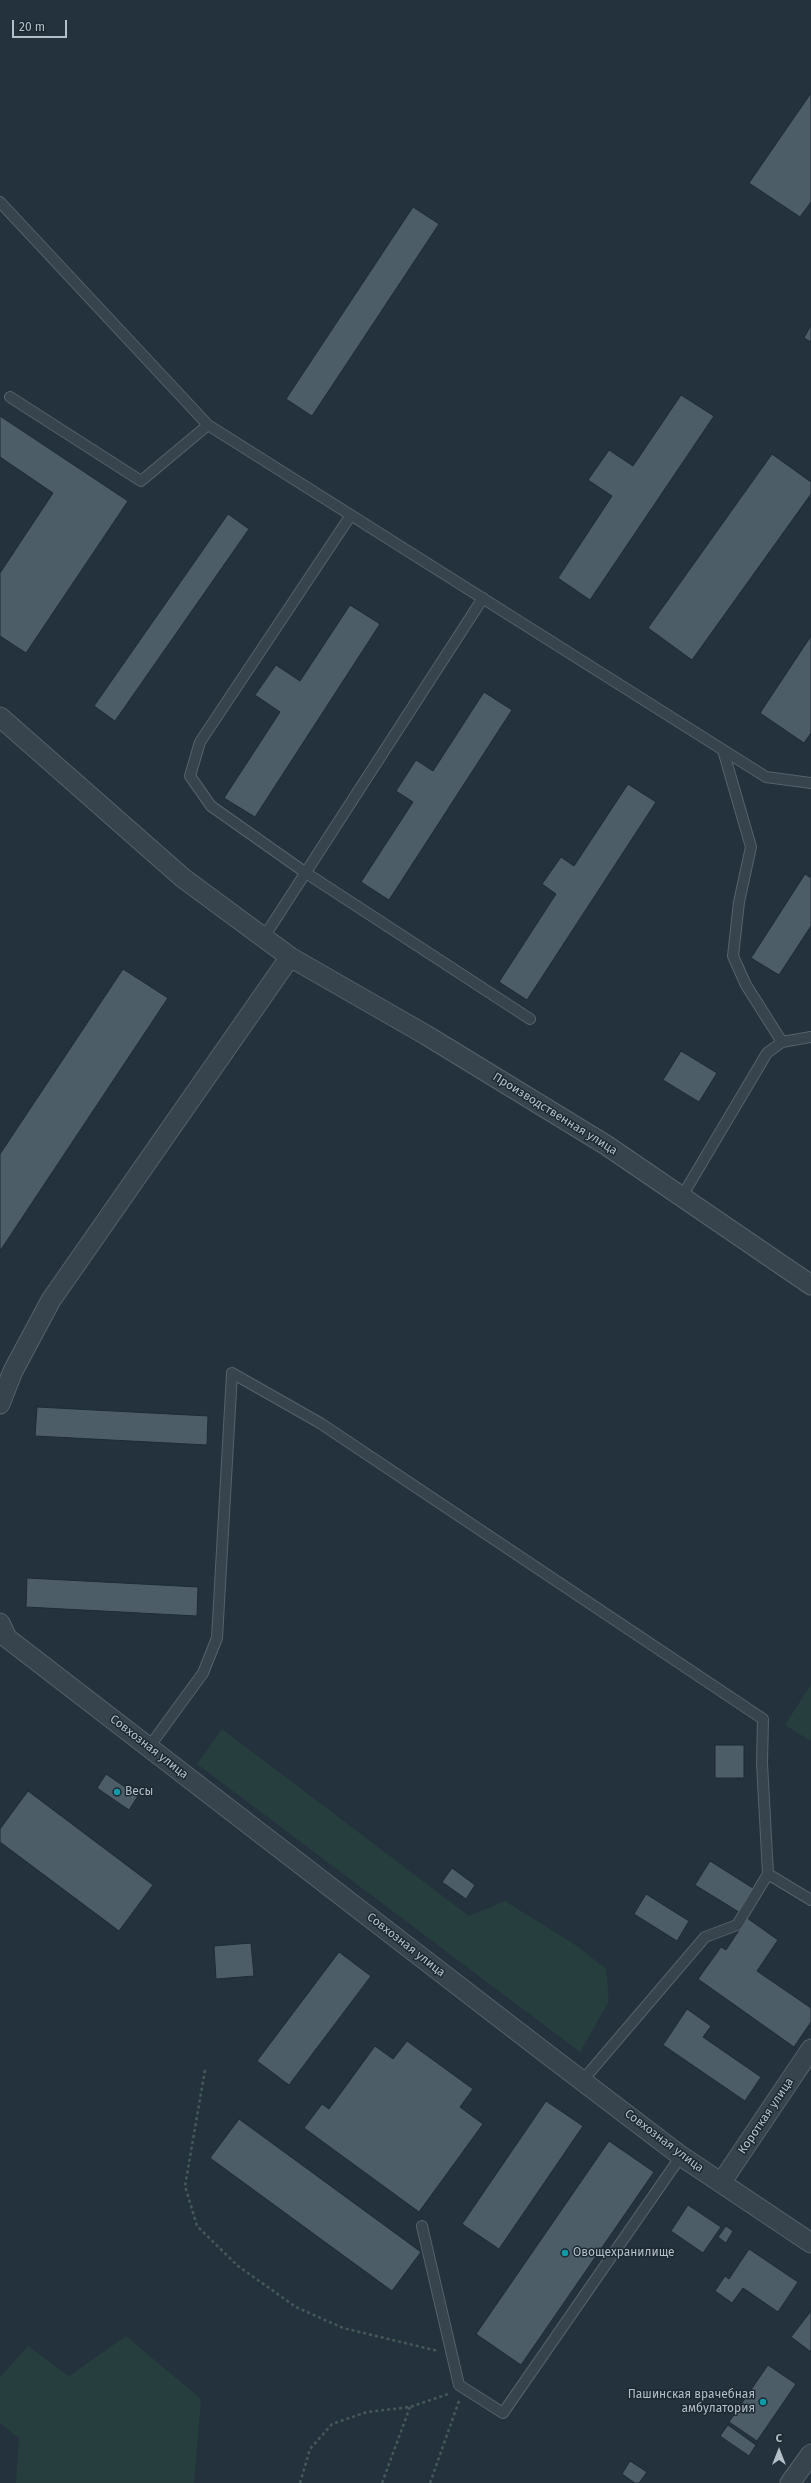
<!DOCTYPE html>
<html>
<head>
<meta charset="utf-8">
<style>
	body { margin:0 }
	#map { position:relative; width:811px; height:2483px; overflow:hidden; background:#24323d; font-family:"Fira Sans",sans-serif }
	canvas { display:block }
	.north { position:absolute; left:759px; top:2431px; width:40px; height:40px; -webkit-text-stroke:3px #1d2932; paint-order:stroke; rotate:0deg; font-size:11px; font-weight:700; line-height:16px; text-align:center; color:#b4bfc8 }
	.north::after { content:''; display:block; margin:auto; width:14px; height:18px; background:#b4bfc8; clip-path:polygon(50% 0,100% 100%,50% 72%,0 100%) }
	.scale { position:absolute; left:12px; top:20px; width:55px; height:18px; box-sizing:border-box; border:2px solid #b4bfc8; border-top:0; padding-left:5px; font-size:12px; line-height:14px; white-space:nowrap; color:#b4bfc8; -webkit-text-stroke:3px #1d2932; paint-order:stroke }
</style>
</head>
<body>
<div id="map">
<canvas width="811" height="2483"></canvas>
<div class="north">С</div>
<div class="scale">20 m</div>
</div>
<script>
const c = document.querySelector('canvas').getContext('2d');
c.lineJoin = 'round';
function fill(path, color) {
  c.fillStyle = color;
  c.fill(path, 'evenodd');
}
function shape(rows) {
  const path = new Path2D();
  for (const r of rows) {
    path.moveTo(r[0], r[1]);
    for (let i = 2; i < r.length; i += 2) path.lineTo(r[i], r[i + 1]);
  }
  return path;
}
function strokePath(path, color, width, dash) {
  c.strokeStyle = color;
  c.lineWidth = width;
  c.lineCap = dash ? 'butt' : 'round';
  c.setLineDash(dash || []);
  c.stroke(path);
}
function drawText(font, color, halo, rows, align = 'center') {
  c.font = font + ' "Fira Sans",sans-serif';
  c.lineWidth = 3;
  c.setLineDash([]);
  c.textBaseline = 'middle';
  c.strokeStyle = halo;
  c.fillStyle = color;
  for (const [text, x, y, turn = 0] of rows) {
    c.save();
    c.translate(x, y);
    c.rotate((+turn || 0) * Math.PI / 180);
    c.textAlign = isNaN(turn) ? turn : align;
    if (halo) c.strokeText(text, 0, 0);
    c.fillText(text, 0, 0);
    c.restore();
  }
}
const green = shape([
	[811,1684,811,1741,785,1725],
	[222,1729,469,1916,505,1901,577,1946,606,1969,609,2001,580,2052,197,1764],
	[126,2336,201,2399,194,2483,16,2483,19,2438,0,2423,0,2377,28,2346,69,2376]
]);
const building = shape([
	[811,93,811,202,800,217,749,183,811,93],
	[413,207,439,224,312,416,286,399,413,207],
	[811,325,811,342,804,338,811,325],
	[681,395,714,416,590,600,558,578,612,496,588,480,609,450,633,466,681,395],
	[0,416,128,501,26,653,0,636,0,573,53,493,0,457,0,416],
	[772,454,811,482,811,494,692,660,648,628,772,454],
	[228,514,249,529,115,721,94,706,228,514],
	[350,605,380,624,255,817,224,798,280,712,255,695,276,665,300,681,350,605],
	[811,636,811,733,804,743,760,713,811,636],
	[484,692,512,710,389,900,361,882,413,802,396,791,416,760,433,771,484,692],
	[628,784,656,802,527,1000,499,982,556,894,542,884,561,857,574,866,628,784],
	[805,874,811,878,811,926,779,975,751,958,805,874],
	[123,969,168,998,0,1251,0,1154,123,969],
	[681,1051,717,1073,699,1102,663,1080,681,1051],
	[37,1407,208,1416,207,1445,35,1436,37,1407],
	[27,1578,198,1587,197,1616,26,1607,27,1578],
	[715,1745,744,1745,744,1778,715,1778,715,1745],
	[106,1774,138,1796,129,1810,97,1788,106,1774],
	[28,1791,153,1885,119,1931,0,1842,0,1829,28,1791],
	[710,1861,756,1890,742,1914,695,1885,710,1861],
	[452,1868,475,1885,466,1899,442,1882,452,1868],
	[646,1894,689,1921,677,1941,634,1914,646,1894],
	[747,1918,778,1940,757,1971,811,2008,811,2022,794,2047,698,1979,721,1947,726,1950,747,1918],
	[251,1943,254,1976,216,1979,214,1946,251,1943],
	[339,1952,371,1976,289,2085,257,2061,339,1952],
	[687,2009,711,2026,703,2037,761,2077,745,2101,663,2045,687,2009],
	[407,2041,473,2089,460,2107,483,2124,419,2212,304,2128,322,2104,329,2109,375,2046,393,2059,407,2041],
	[546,2101,583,2126,499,2249,462,2224,546,2101],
	[239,2119,421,2252,392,2291,210,2158,239,2119],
	[609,2141,654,2172,521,2365,476,2334,609,2141],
	[688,2205,721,2227,703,2253,671,2231,688,2205],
	[726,2226,733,2231,726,2243,718,2237,726,2226],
	[749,2249,798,2282,778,2312,743,2288,732,2303,715,2291,725,2276,729,2279,749,2249],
	[811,2311,811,2352,791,2337,811,2311],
	[768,2365,796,2384,757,2441,729,2422,768,2365],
	[728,2425,756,2445,749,2456,720,2436,728,2425],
	[630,2461,647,2472,639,2483,635,2483,622,2474,630,2461]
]);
const path = shape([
	[205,2070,185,2186,197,2226,238,2266,296,2307,343,2328,438,2351],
	[300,2483,310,2449,332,2424,367,2412,410,2407,448,2394],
	[382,2483,410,2407],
	[430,2483,459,2401]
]);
const service = shape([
	[0,202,208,425,766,777,811,783],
	[10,397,141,481,208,425],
	[351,515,200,742,190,776,211,806,306,873,530,1019],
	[723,750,751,847,739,902,733,956,746,985,782,1042],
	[264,937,483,598],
	[681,1198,767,1053,782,1042,811,1037],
	[149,1747,203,1673,217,1638,232,1373,320,1423,763,1719,762,1763,768,1874],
	[583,2080,705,1937,737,1925,768,1874,811,1900],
	[422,2226,459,2385,503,2413,681,2156]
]);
const minor = shape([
	[0,717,183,878,290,957,51,1300,13,1371,0,1404],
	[290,957,426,1035,606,1145,811,1285],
	[0,1623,7,1638,543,2051,681,2156,811,2243],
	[721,2183,811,2049],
	[790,2483,811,2454]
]);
const markers = [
	[117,1792,4,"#0f9aa8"],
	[565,2253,4,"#0f9aa8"],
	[763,2402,4,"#0f9aa8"]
];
const streetNames = [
	["Производственная улица",555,1114,32],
	["Совхозная улица",149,1747,38],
	["Совхозная улица",406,1945,38],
	["Короткая улица",766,2116,-56],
	["Совхозная улица",664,2141,37]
];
const poiNames = [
	["Весы",125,1792],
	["Овощехранилище",573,2253],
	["Пашинская врачебная",755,2395,"right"],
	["амбулатория",755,2409,"right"]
];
fill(green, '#263e3d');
fill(building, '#4d5d68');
strokePath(building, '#1f2b34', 1);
strokePath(service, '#56626b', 12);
strokePath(minor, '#56626b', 21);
strokePath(path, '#445a59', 2.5, [3, 3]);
strokePath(service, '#38444d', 10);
strokePath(minor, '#38444d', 19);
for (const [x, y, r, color] of markers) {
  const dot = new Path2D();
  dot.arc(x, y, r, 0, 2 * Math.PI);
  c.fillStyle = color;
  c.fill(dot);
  strokePath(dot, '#1d2932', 1.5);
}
drawText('12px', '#b4bfc8', '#1d2932', streetNames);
drawText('12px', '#b4bfc8', '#1d2932', poiNames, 'left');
</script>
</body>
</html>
